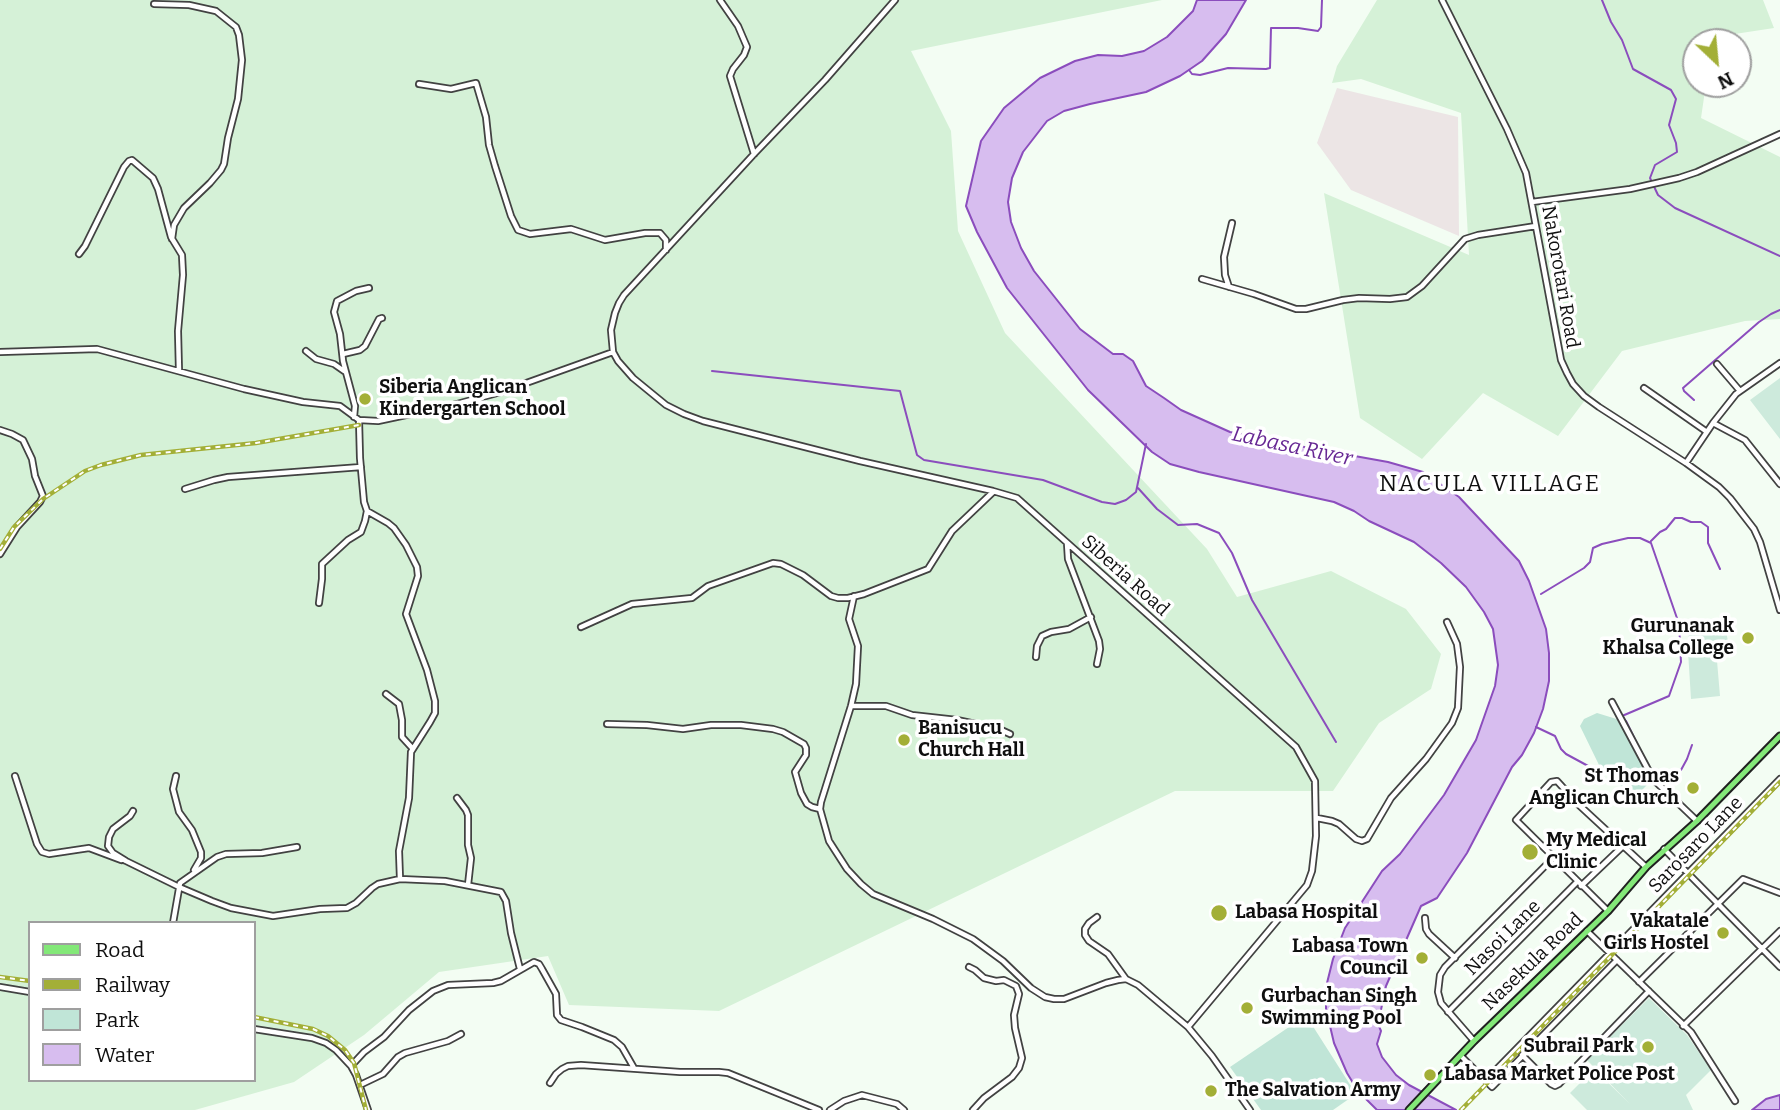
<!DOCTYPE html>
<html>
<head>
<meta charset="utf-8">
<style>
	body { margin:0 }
	#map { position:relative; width:1780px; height:1110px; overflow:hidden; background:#f3fdf3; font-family:Bitter,serif }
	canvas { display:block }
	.legend { position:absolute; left:28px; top:921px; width:228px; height:161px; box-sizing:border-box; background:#fff; border:2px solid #9f9f9f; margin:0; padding:9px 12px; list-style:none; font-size:21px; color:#0f0f0f }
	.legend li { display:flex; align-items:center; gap:14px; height:35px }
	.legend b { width:35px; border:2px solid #9f9f9f }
	.north { position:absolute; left:1682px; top:28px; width:70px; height:70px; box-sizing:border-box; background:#fff; border:2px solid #9f9f9f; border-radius:50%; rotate:154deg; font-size:19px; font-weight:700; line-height:28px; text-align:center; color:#0f0f0f }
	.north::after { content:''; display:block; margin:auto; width:24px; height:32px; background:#a3af37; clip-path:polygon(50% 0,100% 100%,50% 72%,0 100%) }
</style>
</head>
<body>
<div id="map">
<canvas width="1780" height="1110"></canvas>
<ul class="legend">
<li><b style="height:9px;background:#83e878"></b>Road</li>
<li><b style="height:9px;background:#a3af37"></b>Railway</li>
<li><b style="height:19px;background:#c0e5d7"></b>Park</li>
<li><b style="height:19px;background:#d7bdef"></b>Water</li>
</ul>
<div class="north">N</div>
</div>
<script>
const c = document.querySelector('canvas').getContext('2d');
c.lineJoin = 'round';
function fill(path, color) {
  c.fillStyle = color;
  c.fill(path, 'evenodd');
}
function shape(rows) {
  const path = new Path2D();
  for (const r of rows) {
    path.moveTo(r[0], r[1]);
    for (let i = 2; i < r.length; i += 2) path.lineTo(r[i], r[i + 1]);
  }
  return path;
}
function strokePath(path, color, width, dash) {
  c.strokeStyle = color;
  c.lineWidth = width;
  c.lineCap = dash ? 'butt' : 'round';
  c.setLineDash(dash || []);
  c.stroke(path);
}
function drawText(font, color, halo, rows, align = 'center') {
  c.font = font + ' Bitter,serif';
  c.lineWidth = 7;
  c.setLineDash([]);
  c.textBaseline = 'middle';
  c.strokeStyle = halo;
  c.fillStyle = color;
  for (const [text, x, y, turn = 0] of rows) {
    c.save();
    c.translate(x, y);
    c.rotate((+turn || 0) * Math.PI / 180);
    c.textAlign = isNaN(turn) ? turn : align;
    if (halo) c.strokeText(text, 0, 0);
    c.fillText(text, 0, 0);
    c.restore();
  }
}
const industrial = shape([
	[1337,88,1458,117,1459,236,1351,190,1317,143]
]);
const farmland = shape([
	[0,0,1162,0,911,51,951,131,958,231,1005,333,1207,549,1237,597,1331,571,1406,609,1441,654,1431,689,1379,723,1333,791,1175,791,719,1011,569,1005,548,956,439,972,364,1035,294,1082,195,1110,0,1110],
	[30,923,254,923,254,1080,30,1080],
	[1377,0,1763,0,1774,28,1715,37,1714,42,1696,42,1696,84,1706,84,1701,118,1780,157,1780,319,1745,321,1622,351,1558,436,1483,393,1422,459,1360,418,1324,193,1469,255,1461,113,1361,79,1332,83,1337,66]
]);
const green = shape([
	[1597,713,1623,721,1653,779,1634,798,1599,765,1580,726,1584,719],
	[1307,1017,1356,1094,1333,1110,1261,1110,1230,1067,1292,1025]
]);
const pitch = shape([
	[1780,378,1780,439,1750,400],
	[1724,618,1728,642,1690,647,1687,623],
	[1716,649,1720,696,1691,699,1688,651],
	[1649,998,1687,1035,1711,1070,1686,1095,1693,1110,1587,1110,1570,1093,1594,1069,1630,1104,1587,1060]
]);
const water = shape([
	[1197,0,1246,0,1226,34,1202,61,1180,76,1146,92,1090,104,1064,111,1047,121,1023,152,1012,178,1008,202,1011,222,1021,248,1034,271,1080,329,1113,354,1123,354,1133,361,1146,386,1164,398,1181,410,1230,432,1271,441,1388,462,1423,472,1459,497,1519,561,1529,581,1546,629,1549,653,1549,681,1543,709,1534,733,1522,755,1512,767,1467,853,1437,898,1421,906,1386,986,1378,1024,1381,1031,1377,1044,1382,1057,1396,1075,1409,1085,1456,1110,1377,1110,1358,1091,1347,1073,1334,1043,1326,1009,1326,987,1333,959,1345,928,1382,871,1400,854,1444,795,1476,740,1495,686,1498,665,1493,629,1484,612,1466,587,1441,563,1414,542,1369,521,1354,511,1334,502,1199,472,1170,464,1152,452,1088,390,1007,288,977,232,966,206,981,141,1004,108,1040,78,1075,61,1098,55,1122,56,1144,51,1167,37,1193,11,1197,0],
	[1780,1095,1780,1110,1752,1110,1766,1099,1780,1095]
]);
const stream = shape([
	[1602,0,1611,22,1622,40,1633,69,1671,90,1676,99,1669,125,1676,143,1677,152,1655,165,1650,178,1658,195,1675,208,1780,256],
	[1189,70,1192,74,1200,75,1228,68,1266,69,1270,68,1271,28,1298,28,1318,31,1321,27,1322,0],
	[712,371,900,391,917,455,924,460,1043,480,1102,502,1115,504,1126,500,1136,492,1146,444],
	[1694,400,1684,391,1683,388,1759,322,1771,314,1780,310],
	[1138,488,1157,509,1178,525,1197,524,1219,533,1232,553,1252,600,1336,742],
	[1651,541,1660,532,1666,529,1675,518,1682,518,1691,522,1701,522,1708,527,1708,543,1720,569],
	[1541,594,1584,568,1590,562,1593,548,1602,544,1628,538,1640,538,1651,543,1679,624,1681,662,1669,696,1622,716,1626,721,1648,766],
	[1536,727,1555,736,1561,749,1566,754,1590,767,1613,772],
	[1653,773,1656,775,1655,779,1658,779,1681,770,1687,759,1692,745]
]);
const minor = shape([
	[720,0,738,26,747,47,744,55,733,69,730,76,754,154],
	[895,0,825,80,754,154,624,295,619,303,615,313,611,330,613,352,618,361,633,378,666,405,684,414,703,421,860,461,993,491,1017,498,1296,747,1315,781,1316,836,1312,871,1307,885,1188,1027],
	[1442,0,1507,129,1526,173,1561,360,1567,373,1573,384,1584,396,1599,407,1686,463,1719,487,1730,498,1754,529,1760,542,1780,610],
	[154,4,189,5,216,11,236,27,239,35,242,60,238,99,228,138,224,164,221,170,210,183,184,208,174,225,172,239],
	[419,84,451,89,476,83,486,117,489,145,495,166,511,216,518,230,530,234,571,229,605,240,645,233,660,233,666,240,666,250],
	[1532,202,1630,189,1679,178,1697,172,1780,134],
	[79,254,85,246,124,167,129,161,132,160,153,178,158,189,171,237,182,255,183,275,178,331,179,371],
	[1202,279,1254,294,1296,309,1306,309,1343,300,1359,298,1390,299,1407,297,1422,286,1465,239,1478,235,1536,226],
	[1229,287,1225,275,1224,257,1232,223],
	[306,351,316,359,334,364,344,371],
	[0,352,97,349,244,389,303,402,340,406,359,420,378,421,453,405,501,392,613,352],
	[343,354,360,350,365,346,379,319,382,318],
	[1717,364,1740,391],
	[1644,388,1707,432],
	[354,417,355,406,343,361,340,334,334,312,337,301,356,291,369,288],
	[1713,423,1745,440,1780,484],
	[0,430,12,434,23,440,32,459,35,476,43,496,40,502,17,527,0,554],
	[1686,463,1713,423,1736,394,1780,363],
	[185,489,214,480,228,477,361,467],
	[367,511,388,523,394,528,406,545,417,567,418,576,406,614,427,670,435,701,435,713,430,722,411,752,409,798,399,851,400,879],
	[1067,543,1068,559,1099,641,1100,649,1097,664],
	[854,596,849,619,858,646,856,684,851,706,821,802,820,809,829,841,847,869,861,884,873,894,933,919,973,939,1003,961,1031,988,1045,997,1054,999,1064,999,1106,983,1118,980,1126,979,1138,985,1188,1027,1212,1056,1250,1110],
	[319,603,322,579,322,564,348,540,361,532,365,521,367,511,364,502,360,458,359,420],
	[581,627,632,604,692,598,708,586,773,563,781,564,803,575,831,596,838,598,848,598,864,594,928,569,952,531,993,492],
	[1036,657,1037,646,1042,636,1051,632,1069,629,1091,617],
	[386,694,399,704,402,720,402,737,413,749],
	[1612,702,1653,779,1697,821],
	[851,706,886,706,912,715,957,720,999,729,1010,734],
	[607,724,647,725,683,729,711,725,741,725,773,729,783,732,804,744,806,748,806,755,795,772,801,793,807,804,812,807,820,809],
	[15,776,37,844,42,852,49,854,89,848,121,860],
	[176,776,173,789,179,812,192,830,201,852,201,858,194,870],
	[457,798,466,810,468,815,468,845,471,858,468,885],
	[133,811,130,816,113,829,109,837,108,846,113,853,126,861,179,887,212,901,231,908,273,916,320,909,347,908,356,903,372,888,378,884,400,879,445,881,501,892,506,901,511,933,520,969],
	[1317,818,1332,821,1339,824,1356,839,1362,841,1367,839,1391,798,1426,759,1452,723,1458,708,1460,667,1457,644,1447,622],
	[1664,849,1780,967],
	[1581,886,1623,846],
	[1608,911,1516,820,1551,782,1557,781,1579,805,1646,867],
	[1097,917,1089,923,1085,929,1085,935,1089,941,1108,954,1126,979],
	[1425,918,1426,929,1429,934,1455,958],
	[173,923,180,883,217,857,226,854,262,853,297,847],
	[1587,931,1691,1032,1735,1101],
	[969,967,975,970,984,978,996,981,1004,980,1016,986,1019,994,1014,1015,1015,1028,1022,1058,1019,1068,1012,1077,984,1098,973,1110],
	[1639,982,1743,879,1780,893],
	[0,987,30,992],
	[1448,1012,1577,882],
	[1683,1026,1780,931],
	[254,1029,312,1038,326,1043,336,1050,351,1066,356,1075,368,1110],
	[1474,1041,1441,1003,1438,992,1440,975,1445,967,1553,858],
	[1522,1055,1551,1084,1555,1086,1559,1084,1649,991],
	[1461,1056,1492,1087,1617,960],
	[351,1066,364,1052,384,1037,409,1010,433,991,448,985,493,983,501,981,534,962,539,964,542,969,556,994,557,1015,561,1020,582,1027,614,1040,622,1047,634,1068],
	[1486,1080,1780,779],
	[550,1083,556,1074,562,1069,568,1066,581,1065,680,1072,719,1072,728,1073,819,1110],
	[360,1085,383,1074,398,1057,405,1053,448,1041,461,1034],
	[830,1110,844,1101,862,1095,897,1104,904,1110]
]);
const major = shape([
	[1409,1110,1474,1041,1608,911,1646,867,1697,821,1780,736]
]);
const rail = shape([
	[0,549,14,527,43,499,85,471,101,465,141,455,256,443,359,425],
	[0,977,30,981],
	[254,1017,313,1029,328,1036,345,1050,354,1063,366,1110],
	[1461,1110,1780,782]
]);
const markers = [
	[365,399,7,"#a3af37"],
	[1748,638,7,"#a3af37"],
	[904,740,7,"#a3af37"],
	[1693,788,7,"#a3af37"],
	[1530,852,9,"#a3af37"],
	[1219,913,9,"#a3af37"],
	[1723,933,7,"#a3af37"],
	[1422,958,7,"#a3af37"],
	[1247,1008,7,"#a3af37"],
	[1648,1047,7,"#a3af37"],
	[1430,1075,7,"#a3af37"],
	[1211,1091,7,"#a3af37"]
];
const streetNames = [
	["Nakorotari Road",1560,277,80],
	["Siberia Road",1125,576,42],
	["Sarosaro Lane",1696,845,-46],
	["Nasoi Lane",1503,938,-45],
	["Nasekula Road",1533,962,-44]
];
const poiNames = [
	["Siberia Anglican",379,388],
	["Kindergarten School",379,410],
	["Gurunanak",1734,627,"right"],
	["Khalsa College",1734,649,"right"],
	["Banisucu",918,729],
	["Church Hall",918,751],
	["St Thomas",1679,777,"right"],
	["Anglican Church",1679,799,"right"],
	["My Medical",1546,841],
	["Clinic",1546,863],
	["Labasa Hospital",1235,913],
	["Vakatale",1709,922,"right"],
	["Girls Hostel",1709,944,"right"],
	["Labasa Town",1408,947,"right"],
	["Council",1408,969,"right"],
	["Gurbachan Singh",1261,997],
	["Swimming Pool",1261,1019],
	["Subrail Park",1634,1047,"right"],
	["Labasa Market Police Post",1444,1075],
	["The Salvation Army",1225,1091]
];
const waterNames = [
	["Labasa River",1292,447,12]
];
const quarterNames = [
	["NACULA VILLAGE",1490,485]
];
fill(industrial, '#ece5e5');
fill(farmland, '#d5f1d7');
fill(green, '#c0e5d7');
fill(pitch, '#cdeadc');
fill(water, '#d7bdef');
strokePath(water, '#8b4dbd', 2);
strokePath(stream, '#8b4dbd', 2);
strokePath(minor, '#424242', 8);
strokePath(major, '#202020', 9);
strokePath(minor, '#fff', 4.5);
strokePath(major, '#83e878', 5);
strokePath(rail, '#a3af37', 4.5);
strokePath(rail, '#fff', 2, [5]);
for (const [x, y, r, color] of markers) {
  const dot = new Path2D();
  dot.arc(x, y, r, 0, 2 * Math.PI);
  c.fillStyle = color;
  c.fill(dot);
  strokePath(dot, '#fff', 2.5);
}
drawText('19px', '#0f0f0f', '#fff', streetNames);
drawText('bold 19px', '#0f0f0f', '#fff', poiNames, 'left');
drawText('italic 21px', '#662793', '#fff', waterNames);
c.letterSpacing = '2px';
drawText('23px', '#0f0f0f', '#fff', quarterNames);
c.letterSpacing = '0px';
</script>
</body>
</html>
